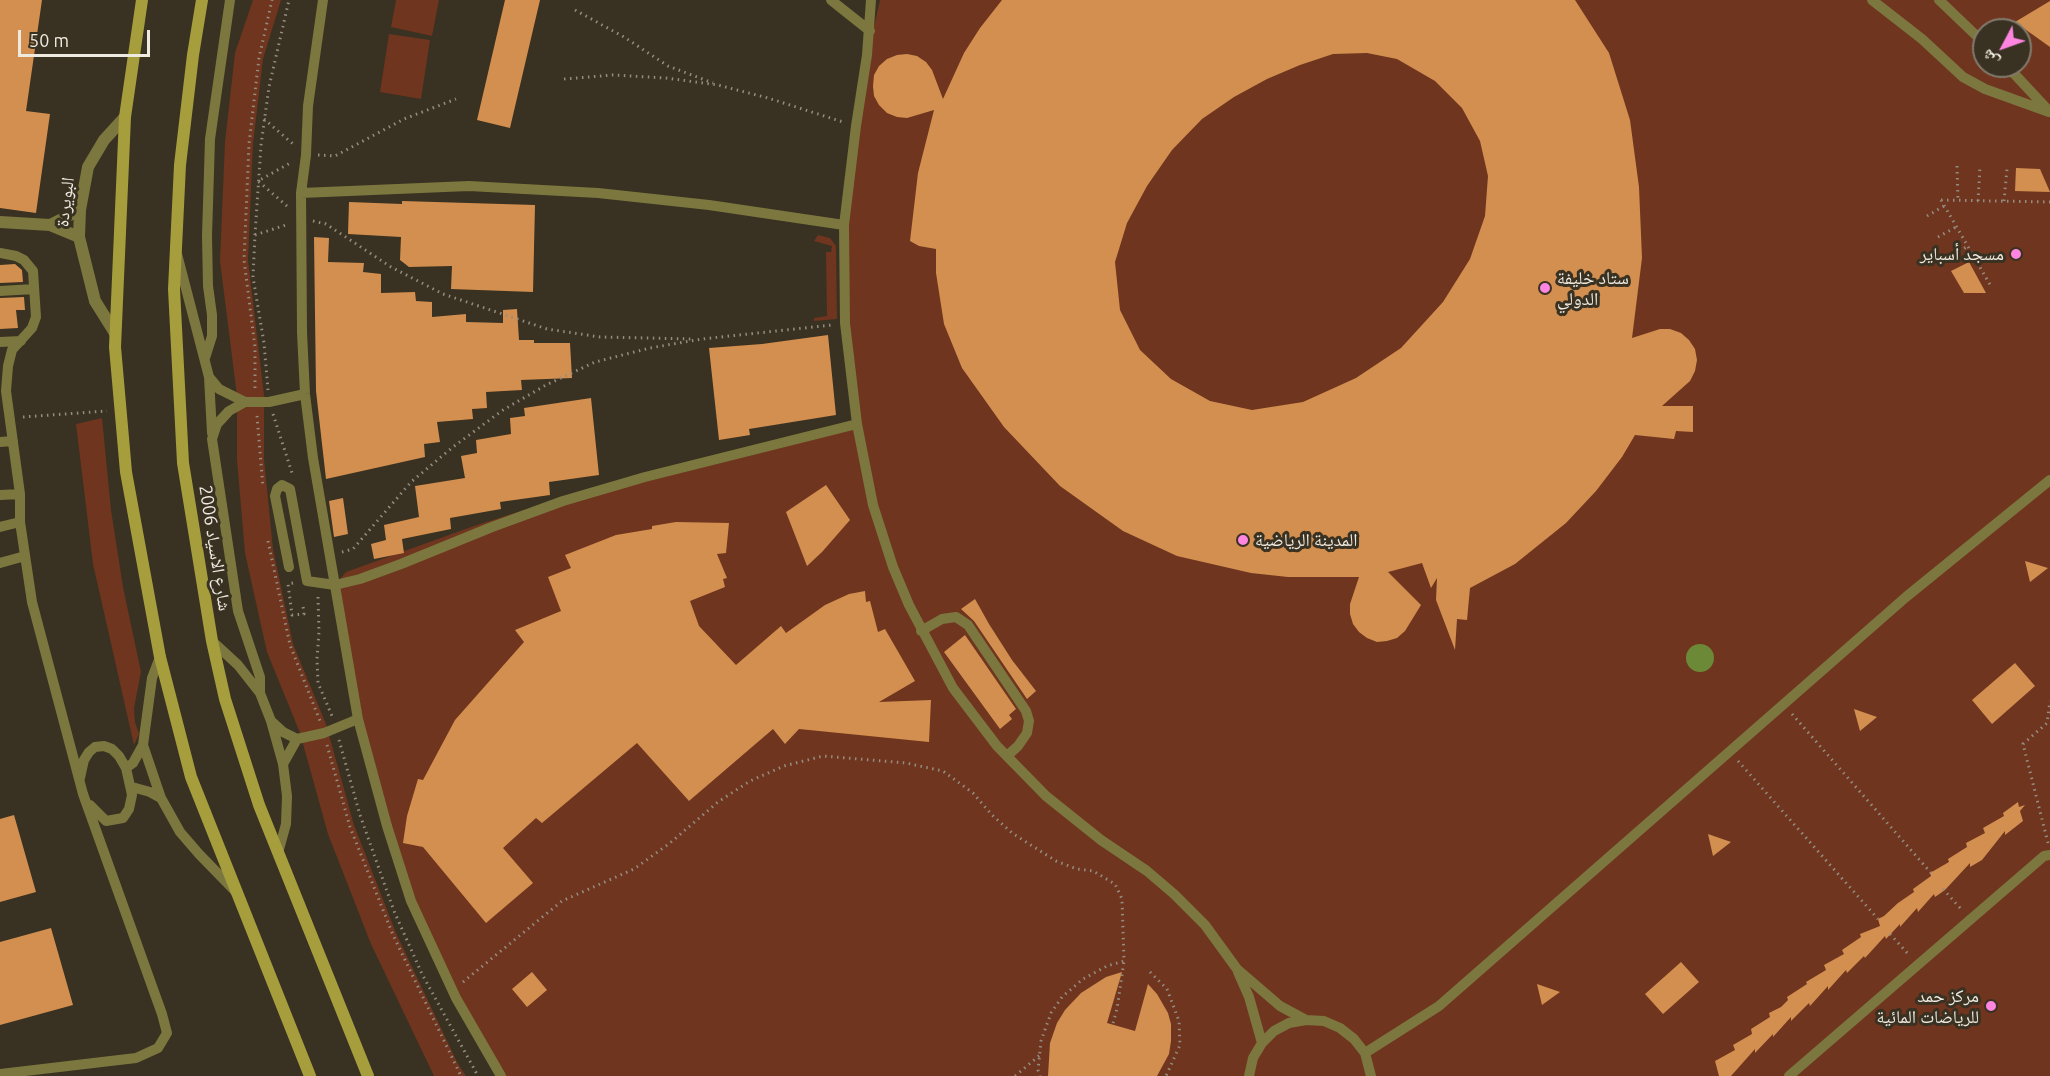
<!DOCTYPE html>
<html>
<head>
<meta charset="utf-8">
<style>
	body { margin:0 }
	#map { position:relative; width:2050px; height:1076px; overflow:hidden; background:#393121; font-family:Ubuntu,"Noto Naskh Arabic",sans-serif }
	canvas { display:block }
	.north { position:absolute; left:1972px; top:18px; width:60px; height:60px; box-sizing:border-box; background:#393121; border:2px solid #827b6d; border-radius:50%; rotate:229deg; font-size:16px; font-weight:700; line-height:24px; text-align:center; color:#efeae0 }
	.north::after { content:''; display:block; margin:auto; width:21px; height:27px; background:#fe86e0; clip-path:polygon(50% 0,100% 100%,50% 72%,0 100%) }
	.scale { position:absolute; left:18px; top:30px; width:132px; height:27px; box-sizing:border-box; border:3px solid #efeae0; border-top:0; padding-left:8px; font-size:18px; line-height:21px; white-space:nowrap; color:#efeae0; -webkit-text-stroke:4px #393121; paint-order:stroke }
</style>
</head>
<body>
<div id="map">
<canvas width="2050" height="1076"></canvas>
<div class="north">ش</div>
<div class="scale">50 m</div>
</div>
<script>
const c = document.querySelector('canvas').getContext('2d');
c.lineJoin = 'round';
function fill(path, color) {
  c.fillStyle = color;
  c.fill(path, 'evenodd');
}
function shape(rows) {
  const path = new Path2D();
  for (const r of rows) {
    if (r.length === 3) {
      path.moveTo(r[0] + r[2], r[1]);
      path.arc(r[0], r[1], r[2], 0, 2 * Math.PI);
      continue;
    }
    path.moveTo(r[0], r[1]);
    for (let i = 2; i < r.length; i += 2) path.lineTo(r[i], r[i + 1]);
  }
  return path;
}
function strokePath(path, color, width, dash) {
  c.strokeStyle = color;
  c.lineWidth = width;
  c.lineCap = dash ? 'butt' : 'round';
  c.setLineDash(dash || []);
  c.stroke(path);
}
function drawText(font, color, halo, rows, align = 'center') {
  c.font = font + ' Ubuntu,"Noto Naskh Arabic",sans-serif';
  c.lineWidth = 6;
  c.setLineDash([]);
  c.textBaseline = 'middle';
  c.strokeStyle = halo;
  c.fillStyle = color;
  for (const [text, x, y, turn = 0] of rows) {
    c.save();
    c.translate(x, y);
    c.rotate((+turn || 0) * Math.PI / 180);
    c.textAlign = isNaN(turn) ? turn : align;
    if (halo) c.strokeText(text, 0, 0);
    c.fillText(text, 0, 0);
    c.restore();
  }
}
const green = shape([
	[253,0,281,0,263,59,253,144,248,260,264,395,264,459,273,549,293,644,326,724,354,825,396,933,457,1062,466,1076,434,1076,371,944,328,834,300,733,267,652,245,553,237,460,237,396,220,261,225,142,235,53],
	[396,0,439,0,432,36,391,27],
	[880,0,2050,0,2050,1076,501,1076,411,901,358,719,335,585,346,572,474,526,574,494,860,428,843,260,865,66],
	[1984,30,2020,30,2020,66,1984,66],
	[389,34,430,40,421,99,380,92],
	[818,235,830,238,836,246,837,319,814,321,814,318,827,316,826,252,831,252,832,246,814,241],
	[102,418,111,510,123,587,141,672,134,708,135,722,139,734,134,745,93,564,76,424]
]);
const water = shape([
	[1700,658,14]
]);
const building = shape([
	[0,0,42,0,26,111,50,114,36,213,0,208],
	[505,0,540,0,510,128,477,120],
	[1002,0,1575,0,1609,53,1630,120,1639,187,1642,258,1632,338,1660,329,1670,329,1681,333,1689,340,1695,349,1697,360,1695,371,1690,381,1662,406,1693,406,1693,432,1676,431,1674,439,1635,435,1622,457,1596,491,1566,523,1515,564,1470,588,1467,620,1457,619,1455,650,1436,600,1437,578,1431,588,1422,563,1388,572,1421,605,1405,631,1397,638,1387,641,1377,642,1367,638,1359,632,1353,624,1350,614,1350,604,1359,577,1288,577,1251,573,1177,556,1123,531,1060,486,1004,427,962,368,944,324,936,273,936,249,919,246,910,241,918,173,934,110,907,118,897,117,887,113,879,105,874,96,873,86,874,75,879,66,887,59,897,55,907,54,917,56,926,62,932,70,943,99,964,53,980,28],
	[1367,53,1397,59,1435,81,1462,108,1480,141,1488,176,1485,216,1470,259,1443,302,1401,348,1356,378,1303,402,1252,410,1210,401,1171,379,1140,350,1120,310,1115,262,1127,223,1147,186,1172,150,1202,119,1234,97,1267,79,1300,65,1333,54],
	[2050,1,2050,47,2015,22],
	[2016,168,2040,169,2050,192,2015,191],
	[402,201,535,205,533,292,451,289,452,266,409,267,400,260,401,237,348,234,349,202,402,204],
	[314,237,329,238,328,262,364,263,363,272,381,274,381,293,415,292,416,301,432,302,432,317,466,314,466,322,503,323,503,310,517,309,519,340,534,340,534,343,570,343,572,378,521,380,522,390,486,392,487,408,472,409,473,419,437,422,440,442,424,444,425,457,326,479,316,391],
	[1969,262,1986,293,1964,293,1951,271],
	[15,264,22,270,23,282,0,283,0,265],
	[24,297,25,310,16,310,18,328,0,329,0,298],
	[828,335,836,415,749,429,750,435,719,440,709,348,762,344],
	[591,398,599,475,549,482,550,495,500,502,501,509,450,518,451,529,402,539,404,553,374,559,371,544,386,540,384,525,419,517,415,486,465,478,461,456,477,453,476,440,511,434,510,418,525,416,524,408],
	[826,485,850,520,822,552,807,566,786,512],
	[343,498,348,534,334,537,329,501],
	[676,522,729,523,726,553,717,554,727,578,723,579,725,587,690,601,699,626,736,665,781,626,786,633,825,605,849,594,865,591,866,602,870,601,878,632,885,629,915,681,879,702,931,700,929,742,799,729,785,744,773,729,689,801,637,743,542,823,536,818,503,848,533,883,486,923,423,847,403,843,407,816,418,779,423,780,455,720,524,642,515,630,561,611,548,577,571,568,565,555,616,535,652,529,652,526],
	[2025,561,2048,568,2030,582],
	[975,599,989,624,1012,660,1036,691,1027,699,974,621,961,609],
	[965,635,1016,709,1009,715,1012,719,1000,729,944,652],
	[2015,663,2035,686,1992,724,1972,700],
	[1854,709,1877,717,1860,731],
	[2018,802,2019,807,2025,805,2020,811,2023,821,2005,835,2005,831,1982,860,1970,867,1970,863,1945,890,1935,897,1934,894,1918,912,1917,908,1900,927,1900,924,1886,939,1885,936,1865,958,1864,956,1847,973,1846,970,1828,990,1828,986,1810,1006,1809,1003,1791,1021,1791,1017,1773,1037,1773,1034,1755,1053,1755,1049,1731,1076,1719,1076,1715,1061,1735,1050,1733,1045,1752,1034,1751,1029,1770,1017,1769,1013,1781,1007,1788,1000,1787,997,1807,984,1806,982,1826,970,1824,965,1844,954,1842,950,1861,937,1860,934,1880,926,1878,919,1884,916,1898,903,1914,892,1913,889,1931,876,1930,873,1949,862,1948,859,1967,847,1966,843,1985,833,1983,828,2004,816,2003,813],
	[14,815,36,892,0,902,0,819],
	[1708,834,1731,842,1713,856],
	[51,928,73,1005,0,1025,0,942],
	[1681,962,1699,982,1663,1014,1645,994],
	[532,972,547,990,527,1007,512,989],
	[1122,972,1107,1023,1135,1031,1148,984,1157,994,1168,1013,1171,1024,1171,1041,1169,1054,1157,1076,1048,1076,1050,1043,1057,1023,1065,1010,1081,993,1106,977],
	[1537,984,1560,992,1542,1005]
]);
const path = shape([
	[575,10,624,37,668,66,713,83],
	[564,79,613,75,666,78,718,85,768,98,843,122],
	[264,119,293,144],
	[318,155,335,156,404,119,456,99],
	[1957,166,1958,200],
	[1941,200,2050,202],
	[1941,200,1992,288],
	[1978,201,1980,167],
	[2004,201,2007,169],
	[287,206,258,181,292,162],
	[1927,216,1944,206],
	[313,221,326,224,391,267,443,294,547,329,600,337,694,339],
	[255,235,289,224],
	[1938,237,1956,227],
	[1949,258,1968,246],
	[255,388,255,347,244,260,249,144,259,58,272,0],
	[268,390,264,343,253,277,255,235,261,145,269,87,289,0],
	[273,414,293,476],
	[257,416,263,487],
	[23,417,107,411],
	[268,541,290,645,320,721],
	[342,552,353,549,411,482,453,447,503,410,546,385,595,362,650,348,702,339,832,325],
	[293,583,288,584,292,615,304,614,303,606],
	[318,597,319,632,317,659,318,683,332,716],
	[1792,714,1931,873],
	[339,740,360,815,394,911,422,974,478,1076],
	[327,745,350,827,393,935,461,1076],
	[1738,761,1878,919],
	[2048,843,2023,744,2047,723,2050,701],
	[1943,889,1961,909],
	[1890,934,1910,956],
	[1150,972,1167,989,1179,1021,1180,1045,1166,1076],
	[463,982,562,901,634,869,670,843,718,802,750,781,784,766,823,756,906,763,943,771,973,793,992,815,1012,833,1056,861,1077,869,1093,871,1115,884,1122,899,1124,961,1107,966,1083,979,1062,997,1051,1013,1041,1041,1038,1070,1040,1076],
	[1113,1023,1117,1009,1124,961],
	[1015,1076,1040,1055]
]);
const lane = shape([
	[323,0,308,106,306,155,301,193,302,332,305,394,313,458,358,719,387,826,411,901,456,998,501,1076],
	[831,0,870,31],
	[871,0,867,55,856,126,844,225,845,323,857,424,873,505,893,567,909,605,953,688,997,746,1046,796,1101,840,1147,871,1174,894,1205,925,1237,969,1280,1006,1306,1020],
	[1872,0,1922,39,1963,77,1985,89,2049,112],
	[1939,0,1984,43],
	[2007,66,2048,110],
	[301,193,469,186,598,193,709,205,844,225],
	[0,253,16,256,24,260,33,271,36,317,32,328,12,350,8,366,6,391,20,494,20,522],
	[177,254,209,377,219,389,245,402,269,402,305,394],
	[0,291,34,289],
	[0,342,21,341],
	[205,358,212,336,212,315,208,286,207,236,210,139,230,0],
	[209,377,212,433],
	[245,402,229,411,217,424,212,439,238,611,260,677,260,693],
	[0,442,13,441],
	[0,495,20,494],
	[0,527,20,522,32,602,83,794,162,1014,167,1033,158,1048,136,1058,0,1074],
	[0,563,25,556],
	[289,567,275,496,277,489,282,485,290,489,307,581,335,585,360,579,401,564,492,527,563,501,645,477,857,424],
	[921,631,942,619,956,617,968,625,1026,711,1029,721,1027,733,1018,746,1007,756],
	[212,641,238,665,260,693,271,721,283,764,287,796,286,824,278,853],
	[271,721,283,732,297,739,324,733,358,719],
	[143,745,161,798],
	[283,764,297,739],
	[126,768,133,763,143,745,152,678,160,657],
	[80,778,84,760,89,752,95,747,104,746,112,749,119,756,126,768,132,795,129,809,123,818,106,821,90,805],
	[132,787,150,792,161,798,180,832,199,854,236,892],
	[1238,972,1249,997,1262,1043],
	[1365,1053,1439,1006,1906,597,2050,480],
	[1249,1076,1253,1058,1262,1043,1274,1031,1289,1023,1306,1020,1324,1021,1340,1028,1354,1039,1365,1053,1371,1076],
	[1789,1076,2044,856,2050,855]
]);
const street = shape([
	[0,222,50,225],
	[79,237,50,225,80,210],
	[115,333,95,301,79,237,80,210,88,167,104,140,125,117]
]);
const secondary = shape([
	[142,0,125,117,115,347,126,472,160,657,191,777,310,1076],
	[202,0,193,55,180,165,174,289,183,463,212,641,225,699,259,805,368,1076]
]);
const markers = [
	[2016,254,6,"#fe86e0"],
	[1545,288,6,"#fe86e0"],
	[1243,540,6,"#fe86e0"],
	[1991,1006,6,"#fe86e0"]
];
const streetNames = [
	["البويردة",65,202,-83],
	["شارع الاسياد 2006",215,548,81]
];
const poiNames = [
	["مسجد أسباير",2004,254],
	["ستاد خليفة",1557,278,"left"],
	["الدولي",1557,299,"left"],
	["المدينة الرياضية",1255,540,"left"],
	["مركز حمد",1979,996],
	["للرياضات المائية",1979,1017]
];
fill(green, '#6f351f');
fill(water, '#6c8937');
fill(building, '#d38f4f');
strokePath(path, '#948d80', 3, [1.5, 4.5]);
strokePath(lane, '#7c773e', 10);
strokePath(street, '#7c773e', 12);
strokePath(secondary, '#a69e3c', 12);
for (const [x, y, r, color] of markers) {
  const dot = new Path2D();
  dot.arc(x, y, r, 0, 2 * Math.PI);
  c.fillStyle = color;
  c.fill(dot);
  strokePath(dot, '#393121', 2);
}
drawText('18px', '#efeae0', '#393121', streetNames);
drawText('18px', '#efeae0', '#393121', poiNames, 'right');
</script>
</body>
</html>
